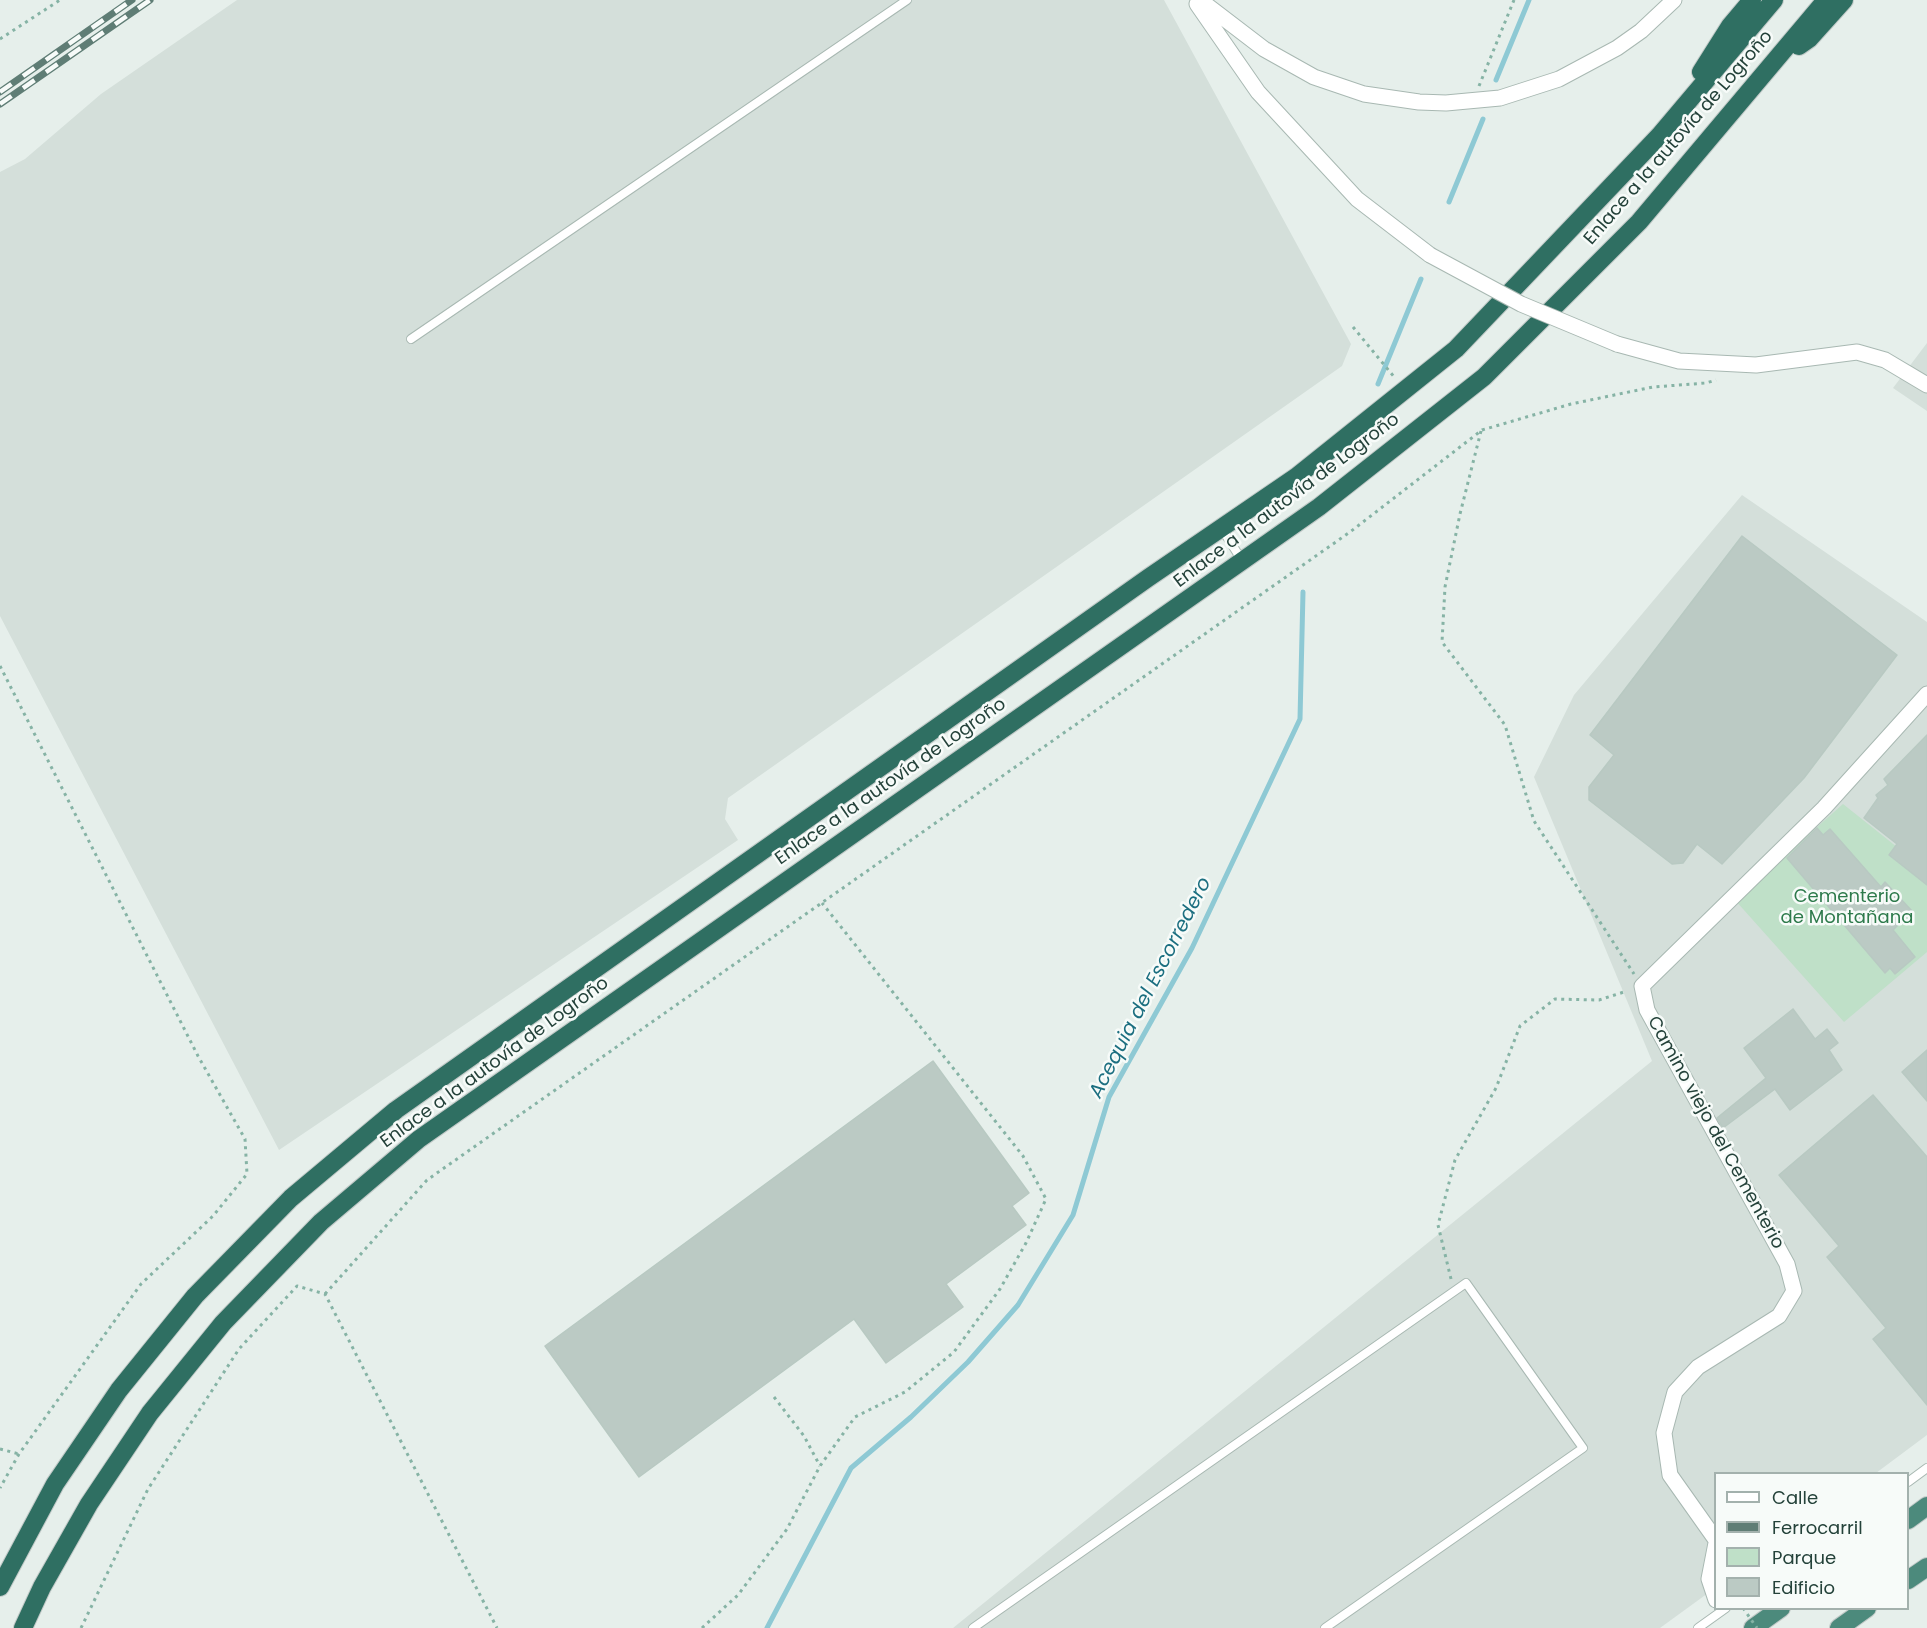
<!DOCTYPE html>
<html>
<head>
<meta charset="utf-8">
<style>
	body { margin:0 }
	#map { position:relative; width:1927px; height:1628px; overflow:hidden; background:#e6efeb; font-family:Poppins,sans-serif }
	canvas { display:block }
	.legend { position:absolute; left:1714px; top:1472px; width:195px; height:138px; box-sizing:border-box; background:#f7fbf9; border:2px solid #a3b1ad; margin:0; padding:8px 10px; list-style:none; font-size:18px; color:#24423a }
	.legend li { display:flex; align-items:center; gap:12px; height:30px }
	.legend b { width:30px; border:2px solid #a3b1ad }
</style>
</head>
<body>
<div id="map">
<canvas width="1927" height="1628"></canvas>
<ul class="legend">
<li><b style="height:8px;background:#fff"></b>Calle</li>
<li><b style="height:8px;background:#5f7d75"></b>Ferrocarril</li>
<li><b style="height:16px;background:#bfe0c8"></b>Parque</li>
<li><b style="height:16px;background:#bbcac4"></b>Edificio</li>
</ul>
</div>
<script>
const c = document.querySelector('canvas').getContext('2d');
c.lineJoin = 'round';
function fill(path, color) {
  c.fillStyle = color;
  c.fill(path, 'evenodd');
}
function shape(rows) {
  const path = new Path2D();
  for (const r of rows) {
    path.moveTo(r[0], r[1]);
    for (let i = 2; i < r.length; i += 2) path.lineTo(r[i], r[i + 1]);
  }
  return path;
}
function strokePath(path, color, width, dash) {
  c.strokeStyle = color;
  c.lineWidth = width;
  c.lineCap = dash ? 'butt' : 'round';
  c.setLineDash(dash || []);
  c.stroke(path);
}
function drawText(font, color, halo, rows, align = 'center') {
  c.font = font + ' Poppins,sans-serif';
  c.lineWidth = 5;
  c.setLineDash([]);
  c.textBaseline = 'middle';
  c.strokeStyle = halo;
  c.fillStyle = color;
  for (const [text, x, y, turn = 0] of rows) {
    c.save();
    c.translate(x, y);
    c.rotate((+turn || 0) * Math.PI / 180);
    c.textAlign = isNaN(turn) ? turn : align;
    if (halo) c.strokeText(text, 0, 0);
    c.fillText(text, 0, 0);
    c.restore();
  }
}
const built = shape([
	[237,0,1164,0,1351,344,1342,366,728,798,725,819,738,840,279,1150,0,616,0,172,25,159,101,94],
	[1927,343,1927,411,1893,388],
	[1742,495,1927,622,1927,1435,1876,1473,1716,1474,1715,1588,1660,1628,953,1628,1652,1061,1534,777,1574,695]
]);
const green = shape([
	[1843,804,1927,871,1927,952,1844,1022,1735,900]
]);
const stream = shape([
	[1496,80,1529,0],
	[1449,202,1483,119],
	[1378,384,1421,279],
	[767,1628,851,1468,911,1417,968,1362,1018,1305,1073,1215,1109,1097,1192,948,1300,719,1303,592]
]);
const building = shape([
	[1742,536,1897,655,1804,778,1722,864,1697,844,1683,863,1672,864,1589,800,1589,787,1614,755,1590,735,1742,536],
	[1927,735,1927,885,1889,855,1897,844,1864,818,1878,798,1876,795,1888,785,1884,779,1927,735],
	[1817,828,1823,835,1830,829,1881,887,1885,882,1912,911,1893,930,1915,957,1895,974,1890,968,1885,973,1787,858,1817,828],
	[1793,1009,1815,1039,1827,1029,1838,1043,1829,1050,1842,1070,1790,1110,1775,1089,1723,1128,1717,1118,1766,1078,1744,1048,1793,1009],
	[1927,1050,1927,1101,1902,1072,1927,1050],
	[933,1061,1029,1193,1012,1206,1026,1225,946,1284,963,1307,886,1363,854,1319,639,1477,545,1346,933,1061],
	[1873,1095,1927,1157,1927,1405,1873,1339,1886,1328,1827,1257,1839,1246,1779,1175,1873,1095]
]);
const path = shape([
	[0,39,60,0],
	[1479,86,1514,0],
	[1353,327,1395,378],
	[1481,431,1460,514,1445,587,1442,642,1505,725,1534,821,1634,974],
	[0,666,198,1056,245,1139,247,1174,213,1216,141,1284,19,1454,0,1488],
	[1451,1279,1438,1225,1455,1160,1496,1088,1520,1026,1555,999,1599,1000,1627,991],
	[325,1294,427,1180,1350,532,1482,430,1571,404,1653,387,1706,383,1716,380],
	[774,1397,804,1436,820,1466],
	[0,1449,19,1454],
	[81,1628,148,1489,239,1349,297,1286,325,1294,497,1628],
	[702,1628,738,1595,787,1529,820,1466,855,1417,905,1392,954,1352,1000,1289,1026,1243,1046,1199,1023,1156,822,903]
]);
const service = shape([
	[411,339,907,0],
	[1222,529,1243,562],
	[1908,1482,1927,1468],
	[973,1628,1466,1283,1583,1448,1325,1628],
	[1698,1628,1726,1608]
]);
const minor = shape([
	[1200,0,1264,49,1314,77,1364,94,1419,102,1446,103,1500,98,1559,79,1617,48,1641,31,1674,0],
	[1197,4,1258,92,1357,199,1430,255],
	[1617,344,1679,361,1756,365,1857,352,1885,360,1927,385],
	[1716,1540,1670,1475,1664,1433,1675,1392,1698,1367,1779,1316,1794,1291,1787,1264,1647,1010,1642,986,1824,808,1927,694],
	[1716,1543,1709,1579,1716,1600]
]);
const trunk = shape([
	[1908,1520,1927,1506],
	[1908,1580,1927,1567],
	[1753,1628,1781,1608],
	[1839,1628,1867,1608]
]);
const motorway = shape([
	[1799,46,1809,39,1844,0],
	[1701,72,1730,26,1752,0],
	[0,1587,55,1484,119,1390,195,1296,291,1198,396,1110,1148,578,1296,477,1456,349,1659,136,1774,0],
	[23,1628,42,1587,89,1504,150,1413,223,1323,321,1222,419,1139,1319,507,1484,377,1639,222,1826,0]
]);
const rail = shape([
	[0,92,132,0],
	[0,104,150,0]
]);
const pathBridge = shape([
	[1743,1608,1757,1628]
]);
const minorBridge = shape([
	[1430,255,1521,304,1617,344]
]);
const streetNames = [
	["Enlace a la autovía de Logroño",1679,138,-49],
	["Enlace a la autovía de Logroño",1287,501,-37],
	["Enlace a la autovía de Logroño",891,782,-35],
	["Enlace a la autovía de Logroño",495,1063,-36],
	["Camino viejo del Cementerio",1715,1133,61]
];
const parkNames = [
	["Cementerio",1847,897],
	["de Montañana",1847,918]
];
const waterNames = [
	["Acequia del Escorredero",1151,988,-63]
];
fill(built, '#d4dfda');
fill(green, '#bfe0c8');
strokePath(stream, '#8ec9d4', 5);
fill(building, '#bbcac4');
strokePath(building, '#b8c9c2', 1.5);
strokePath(service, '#a8b8b2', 10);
strokePath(minor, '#a8b8b2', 17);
strokePath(trunk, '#c2cac8', 20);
strokePath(motorway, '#c2cac8', 20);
strokePath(path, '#86b3a5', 3, [3, 4.5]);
strokePath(service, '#fff', 8);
strokePath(minor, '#fff', 15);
strokePath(trunk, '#4c8a7c', 18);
strokePath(motorway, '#2f6f62', 18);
strokePath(rail, '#5f7d75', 7);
strokePath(rail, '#f7fbf9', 4.5, [14]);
strokePath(minorBridge, '#a8b8b2', 17, []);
strokePath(pathBridge, '#86b3a5', 3, [3, 4.5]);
strokePath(minorBridge, '#fff', 15);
drawText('18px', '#24423a', '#f7fbf9', streetNames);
drawText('18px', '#2d7a4b', '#f7fbf9', parkNames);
drawText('italic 20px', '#1c6f80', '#f7fbf9', waterNames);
</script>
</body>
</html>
